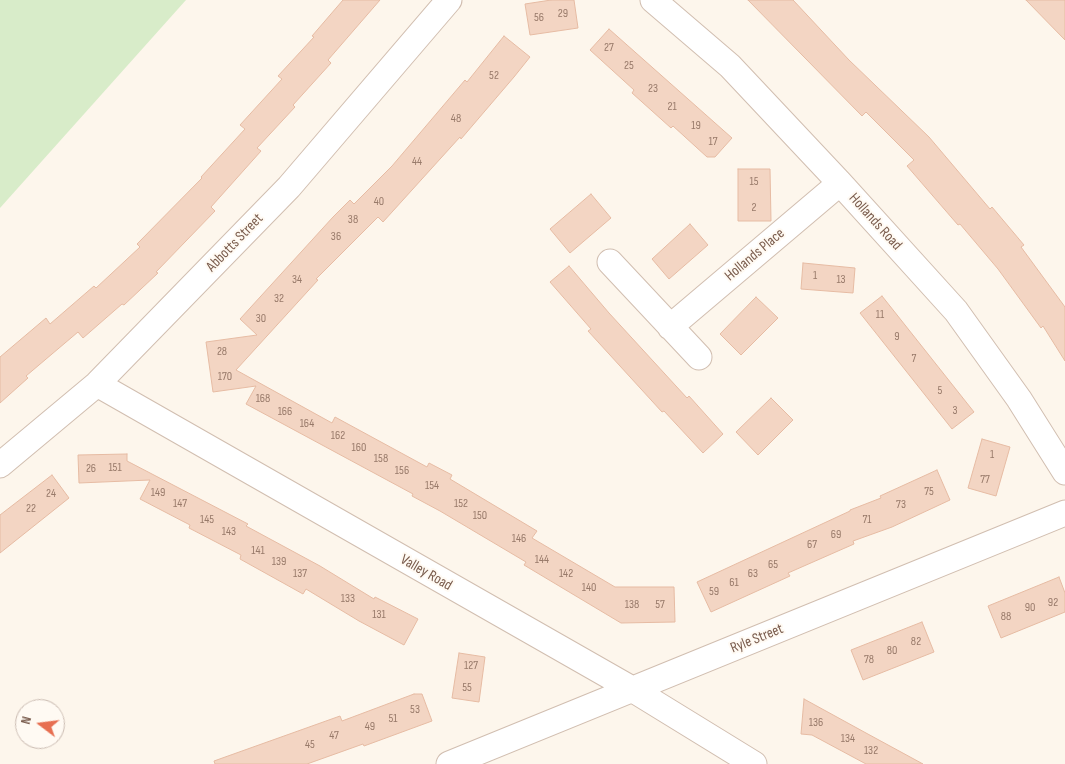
<!DOCTYPE html>
<html>
<head>
<meta charset="utf-8">
<style>
	body { margin:0 }
	#map { position:relative; width:1065px; height:764px; overflow:hidden; background:#fdf6ec; font-family:"Sofia Sans Condensed",sans-serif }
	canvas { display:block }
	.north { position:absolute; left:15px; top:699px; width:50px; height:50px; box-sizing:border-box; background:#fffaf3; border:1px solid #cabbb1; border-radius:50%; rotate:285deg; font-size:14px; font-weight:700; line-height:20px; text-align:center; color:#7a5c4d }
	.north::after { content:''; display:block; margin:auto; width:18px; height:22px; background:#e76f51; clip-path:polygon(50% 0,100% 100%,50% 72%,0 100%) }
</style>
</head>
<body>
<div id="map">
<canvas width="1065" height="764"></canvas>
<div class="north">N</div>
</div>
<script>
const c = document.querySelector('canvas').getContext('2d');
c.lineJoin = 'round';
function fill(path, color) {
  c.fillStyle = color;
  c.fill(path, 'evenodd');
}
function shape(rows) {
  const path = new Path2D();
  for (const r of rows) {
    path.moveTo(r[0], r[1]);
    for (let i = 2; i < r.length; i += 2) path.lineTo(r[i], r[i + 1]);
  }
  return path;
}
function strokePath(path, color, width, dash) {
  c.strokeStyle = color;
  c.lineWidth = width;
  c.lineCap = dash ? 'butt' : 'round';
  c.setLineDash(dash || []);
  c.stroke(path);
}
function drawText(font, color, halo, rows, align = 'center') {
  c.font = font + ' "Sofia Sans Condensed",sans-serif';
  c.lineWidth = 4;
  c.setLineDash([]);
  c.textBaseline = 'middle';
  c.strokeStyle = halo;
  c.fillStyle = color;
  for (const [text, x, y, turn = 0] of rows) {
    c.save();
    c.translate(x, y);
    c.rotate((+turn || 0) * Math.PI / 180);
    c.textAlign = isNaN(turn) ? turn : align;
    if (halo) c.strokeText(text, 0, 0);
    c.fillText(text, 0, 0);
    c.restore();
  }
}
const green = shape([
	[0,0,186,0,0,208]
]);
const building = shape([
	[343,0,380,0,328,60,331,63,293,105,295,107,257,148,261,151,211,207,215,211,156,272,158,273,124,305,122,304,83,338,78,332,26,376,28,378,0,403,0,357,46,318,50,324,94,286,96,288,140,247,137,244,202,178,201,177,245,129,240,125,282,79,278,76,314,37,312,36,343,0],
	[551,0,574,0,578,28,530,35,525,4,551,0],
	[748,0,793,0,849,60,929,137,990,209,992,207,1024,245,1021,247,1065,307,1065,361,1043,326,1041,328,998,269,960,224,958,225,907,166,914,160,866,112,862,116,748,0],
	[1026,0,1065,0,1065,40,1026,0],
	[609,29,732,138,715,157,707,157,673,126,671,128,632,93,634,90,590,50,609,29],
	[504,36,530,57,514,77,461,139,460,137,383,222,378,217,316,279,318,280,236,370,332,423,335,417,427,467,429,463,452,475,450,479,537,531,532,538,615,587,674,587,675,622,621,623,524,565,526,562,440,511,412,496,413,494,246,404,256,386,213,392,206,342,257,335,240,319,333,217,350,200,354,204,392,166,465,80,467,82,504,36],
	[738,169,770,169,771,221,738,221,738,169],
	[591,194,611,218,570,253,550,229,591,194],
	[690,224,708,245,669,279,652,259,690,224],
	[803,263,855,268,853,293,801,289,803,263],
	[569,266,609,313,687,398,689,396,723,434,703,453,664,411,662,412,588,331,591,329,550,282,569,266],
	[882,296,974,412,952,429,860,313,882,296],
	[756,297,778,318,741,355,720,334,756,297],
	[771,398,793,420,758,455,736,432,771,398],
	[982,439,1010,447,996,496,968,488,982,439],
	[127,454,127,461,248,524,246,526,320,566,374,599,375,597,418,619,404,645,359,621,306,589,303,594,240,559,241,555,189,528,190,525,140,499,150,480,79,483,78,455,127,454],
	[937,470,950,500,892,527,853,541,854,544,788,573,790,576,711,612,697,582,850,511,850,510,881,498,880,496,937,470],
	[52,475,69,498,0,553,0,515,52,475],
	[1059,577,1065,593,1065,612,1001,638,988,606,1059,577],
	[922,622,934,652,863,680,851,650,922,622],
	[459,653,485,657,479,702,452,698,459,653],
	[414,694,422,694,432,721,364,746,363,744,307,764,215,764,214,761,340,716,342,721,414,694],
	[804,699,866,733,923,764,866,764,812,735,801,734,804,699]
]);
const minor = shape([
	[653,0,730,66,840,183,956,311,1019,399,1065,472],
	[610,262,699,357],
	[670,327,840,183],
	[97,384,632,689,754,764],
	[0,465,97,384,289,187,449,0],
	[449,764,1065,513]
]);
const numberNames = [
	["29",563,14],
	["56",539,18],
	["27",609,48],
	["25",629,66],
	["52",494,76],
	["23",653,89],
	["21",672,107],
	["48",456,119],
	["19",696,126],
	["17",713,142],
	["44",417,162],
	["15",754,182],
	["40",379,202],
	["2",754,208],
	["38",353,220],
	["36",336,237],
	["1",815,276],
	["34",297,280],
	["13",841,280],
	["32",279,299],
	["11",880,315],
	["30",261,319],
	["9",897,337],
	["28",222,352],
	["7",914,359],
	["170",225,377],
	["5",940,391],
	["168",263,399],
	["3",955,411],
	["166",285,412],
	["164",307,424],
	["162",338,436],
	["160",359,448],
	["1",992,455],
	["158",381,459],
	["151",115,468],
	["26",91,469],
	["156",402,471],
	["77",985,480],
	["154",432,486],
	["75",929,492],
	["149",158,493],
	["24",51,494],
	["147",180,504],
	["152",461,504],
	["73",901,505],
	["22",31,509],
	["150",480,516],
	["145",207,520],
	["71",867,520],
	["143",229,532],
	["69",836,535],
	["146",519,539],
	["67",812,545],
	["141",258,551],
	["144",542,560],
	["139",279,562],
	["65",773,565],
	["137",300,574],
	["142",566,574],
	["63",753,574],
	["61",734,583],
	["140",589,588],
	["59",714,592],
	["133",348,599],
	["92",1053,603],
	["138",632,605],
	["57",660,605],
	["90",1030,608],
	["131",379,615],
	["88",1006,617],
	["82",916,642],
	["80",892,651],
	["78",869,660],
	["127",471,666],
	["55",467,688],
	["53",415,710],
	["51",393,719],
	["136",816,723],
	["49",370,727],
	["47",334,736],
	["134",848,739],
	["45",310,745],
	["132",871,751]
];
const streetNames = [
	["Hollands Road",875,222,48],
	["Abbotts Street",235,243,-46],
	["Hollands Place",755,255,-40],
	["Valley Road",426,573,30],
	["Ryle Street",757,639,-22]
];
fill(green, '#d8ecc9');
fill(building, '#f3d5c3');
strokePath(building, '#e6bba3', 1);
strokePath(minor, '#d1beb0', 27);
strokePath(minor, '#fff', 25);
drawText('12px', '#987a6a', null, numberNames);
drawText('15px', '#7a5c4d', '#fffaf3', streetNames);
</script>
</body>
</html>
